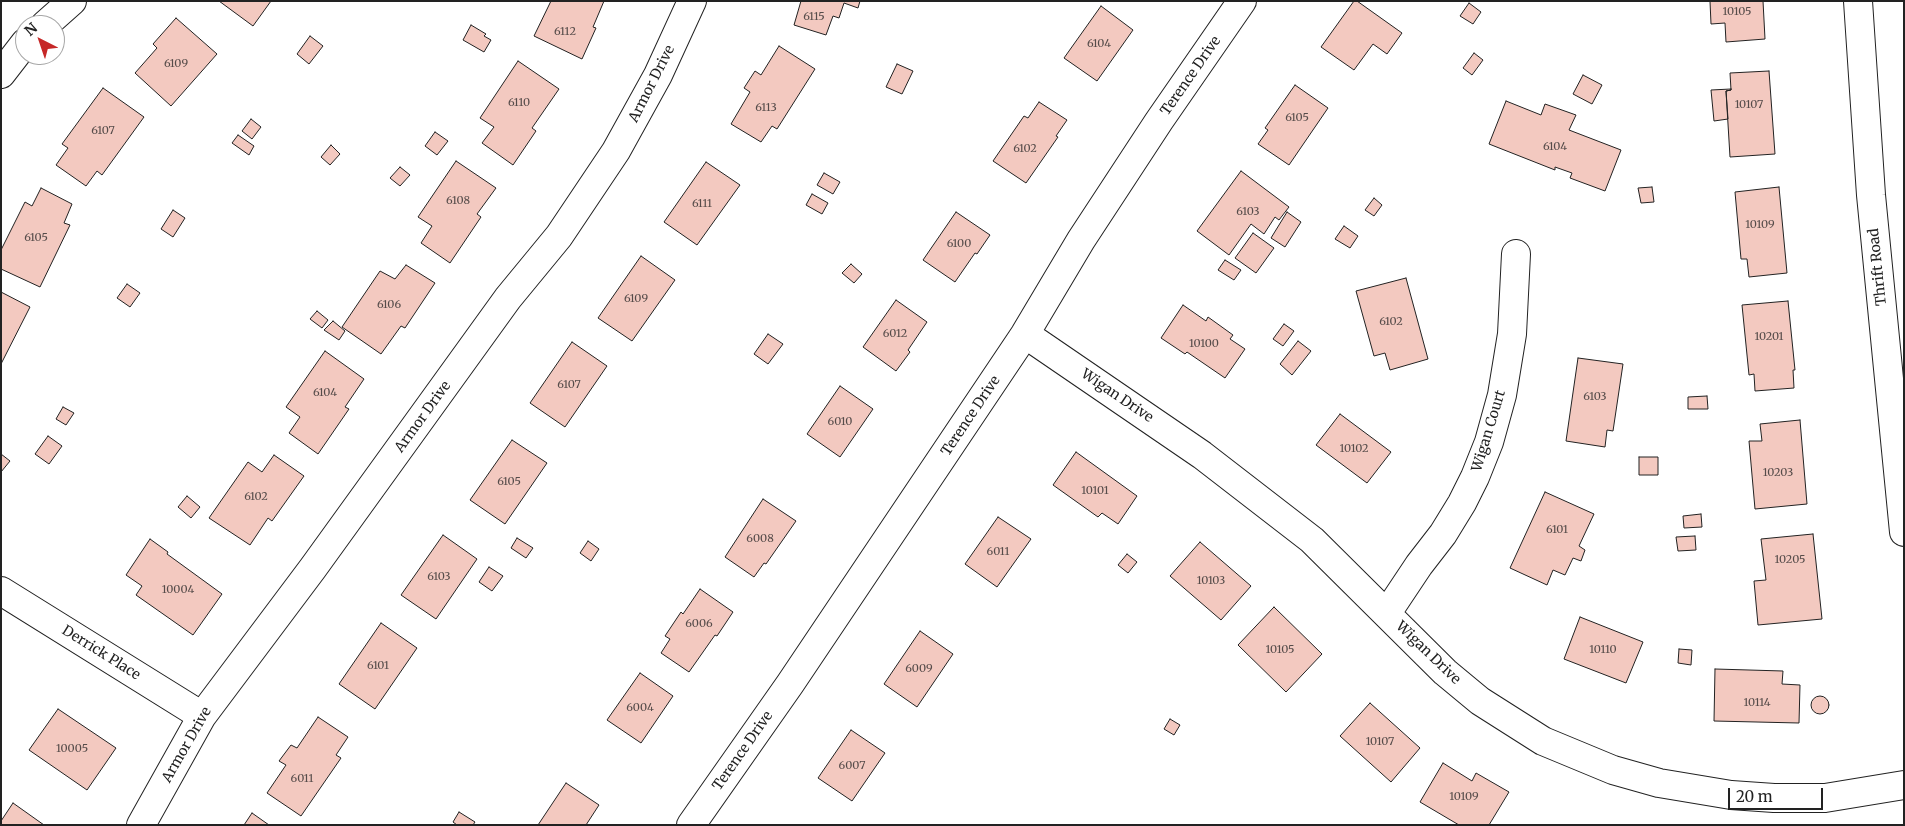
<!DOCTYPE html>
<html>
<head>
<meta charset="utf-8">
<style>
	body { margin:0 }
	#map { position:relative; width:1905px; height:826px; overflow:hidden; background:#fff; font-family:Merriweather,serif }
	canvas { display:block }
	.frame { position:absolute; inset:0; border:2px solid #222; pointer-events:none }
	.north { position:absolute; left:15px; top:15px; width:50px; height:50px; box-sizing:border-box; background:#fff; border:1px solid #a7a7a7; border-radius:50%; rotate:319deg; font-size:14px; font-weight:700; line-height:20px; text-align:center; color:#222 }
	.north::after { content:''; display:block; margin:auto; width:18px; height:22px; background:#c62828; clip-path:polygon(50% 0,100% 100%,50% 72%,0 100%) }
	.scale { position:absolute; left:1728px; top:788px; width:95px; height:22px; box-sizing:border-box; border:2px solid #222; border-top:0; padding-left:6px; font-size:15px; line-height:18px; white-space:nowrap; color:#222; -webkit-text-stroke:4px #fff; paint-order:stroke }
</style>
</head>
<body>
<div id="map">
<canvas width="1905" height="826"></canvas>
<div class="frame"></div>
<div class="north">N</div>
<div class="scale">20 m</div>
</div>
<script>
const c = document.querySelector('canvas').getContext('2d');
c.lineJoin = 'round';
function fill(path, color) {
  c.fillStyle = color;
  c.fill(path, 'evenodd');
}
function shape(rows) {
  const path = new Path2D();
  for (const r of rows) {
    if (r.length === 3) {
      path.moveTo(r[0] + r[2], r[1]);
      path.arc(r[0], r[1], r[2], 0, 2 * Math.PI);
      continue;
    }
    path.moveTo(r[0], r[1]);
    for (let i = 2; i < r.length; i += 2) path.lineTo(r[i], r[i + 1]);
  }
  return path;
}
function strokePath(path, color, width, dash) {
  c.strokeStyle = color;
  c.lineWidth = width;
  c.lineCap = dash ? 'butt' : 'round';
  c.setLineDash(dash || []);
  c.stroke(path);
}
function drawText(font, color, halo, rows, align = 'center') {
  c.font = font + ' Merriweather,serif';
  c.lineWidth = 4;
  c.setLineDash([]);
  c.textBaseline = 'middle';
  c.strokeStyle = halo;
  c.fillStyle = color;
  for (const [text, x, y, turn = 0] of rows) {
    c.save();
    c.translate(x, y);
    c.rotate((+turn || 0) * Math.PI / 180);
    c.textAlign = isNaN(turn) ? turn : align;
    if (halo) c.strokeText(text, 0, 0);
    c.fillText(text, 0, 0);
    c.restore();
  }
}
const building = shape([
	[219,1,271,1,253,26,219,1],
	[551,1,604,1,593,27,596,28,582,59,534,36,551,1],
	[801,1,860,1,858,8,844,3,839,18,833,16,826,35,794,25,801,1],
	[1354,1,1357,1,1402,33,1387,54,1373,44,1354,70,1321,47,1354,1],
	[1710,1,1763,1,1765,39,1726,42,1725,23,1711,24,1710,1],
	[1469,3,1481,12,1473,24,1460,16,1469,3],
	[1101,6,1133,30,1097,81,1064,58,1101,6],
	[176,18,217,54,171,106,135,73,157,48,153,44,176,18],
	[471,25,486,34,484,36,491,40,484,52,463,40,471,25],
	[310,36,323,46,309,64,297,54,310,36],
	[779,46,815,69,777,129,772,126,761,142,731,124,750,92,744,88,755,71,761,75,779,46],
	[1474,53,1483,60,1472,75,1463,68,1474,53],
	[518,61,559,89,532,128,536,131,513,165,482,143,494,127,480,118,518,61],
	[897,64,913,71,902,94,886,87,897,64],
	[1769,71,1775,154,1730,157,1726,91,1731,90,1730,73,1769,71],
	[1583,75,1602,85,1592,104,1573,94,1583,75],
	[1295,85,1328,108,1289,165,1258,144,1268,130,1265,128,1295,85],
	[103,88,144,117,102,175,97,171,86,186,56,165,68,148,62,144,103,88],
	[1731,89,1731,90,1726,91,1728,119,1714,121,1711,90,1731,89],
	[1506,101,1541,115,1545,104,1576,115,1569,130,1621,150,1605,191,1570,178,1572,173,1555,167,1555,170,1489,144,1506,101],
	[1039,102,1067,120,1056,136,1058,137,1026,183,993,161,1024,116,1028,118,1039,102],
	[251,119,261,127,252,139,242,131,251,119],
	[435,132,448,141,437,155,425,146,435,132],
	[238,135,254,146,249,155,232,143,238,135],
	[331,145,340,154,330,165,321,157,331,145],
	[456,161,496,188,477,214,481,217,450,263,421,243,432,226,418,217,456,161],
	[706,162,740,185,697,245,664,222,706,162],
	[400,167,410,175,400,186,390,178,400,167],
	[1241,171,1289,207,1279,220,1275,217,1264,234,1251,224,1229,255,1197,231,1241,171],
	[824,173,840,182,833,194,817,185,824,173],
	[1652,187,1654,202,1641,203,1638,188,1652,187],
	[1779,187,1787,273,1749,277,1747,259,1741,259,1735,192,1779,187],
	[41,188,72,204,64,223,70,225,40,287,1,269,1,250,25,202,32,206,41,188],
	[812,194,828,203,822,214,806,205,812,194],
	[1374,198,1382,205,1374,216,1365,210,1374,198],
	[173,210,185,218,173,237,161,229,173,210],
	[956,212,990,235,977,254,975,253,955,282,923,260,956,212],
	[1287,212,1301,222,1285,247,1271,238,1287,212],
	[1344,226,1358,236,1350,248,1335,239,1344,226],
	[1253,233,1274,248,1256,273,1235,258,1253,233],
	[641,256,675,280,632,341,598,318,641,256],
	[1225,260,1241,270,1234,280,1218,270,1225,260],
	[851,264,862,274,854,283,842,273,851,264],
	[406,265,435,283,405,328,401,326,381,354,342,327,380,271,395,279,406,265],
	[1406,278,1428,359,1390,370,1385,353,1374,356,1356,291,1406,278],
	[127,284,140,293,130,307,117,298,127,284],
	[1,292,30,307,1,364,1,292],
	[896,300,927,322,908,350,910,352,896,371,863,347,896,300],
	[1788,301,1795,370,1793,370,1794,388,1755,391,1754,374,1749,375,1742,305,1788,301],
	[1183,305,1206,321,1208,317,1233,335,1230,339,1245,349,1225,378,1187,352,1185,354,1161,338,1183,305],
	[317,311,328,320,322,328,310,319,317,311],
	[333,321,345,331,339,340,324,330,333,321],
	[1284,324,1294,331,1283,346,1273,339,1284,324],
	[768,334,783,344,768,364,754,354,768,334],
	[1298,341,1311,351,1292,375,1280,364,1298,341],
	[572,342,607,366,565,427,530,403,572,342],
	[325,351,364,379,345,407,349,409,318,454,289,433,300,417,286,407,325,351],
	[1578,358,1623,364,1613,431,1607,430,1605,447,1566,441,1578,358],
	[840,386,873,409,840,457,807,434,840,386],
	[1707,396,1708,409,1688,409,1688,397,1707,396],
	[63,407,74,413,66,425,56,419,63,407],
	[1340,414,1391,452,1367,483,1316,445,1340,414],
	[1800,420,1807,504,1755,509,1749,441,1762,441,1760,424,1800,420],
	[48,436,62,446,49,464,35,454,48,436],
	[512,440,547,463,505,524,470,500,512,440],
	[1076,452,1137,496,1118,524,1102,513,1098,517,1053,485,1076,452],
	[1,454,10,461,1,472,1,454],
	[274,455,304,476,272,521,268,518,250,545,209,518,248,462,262,472,274,455],
	[1639,457,1658,457,1658,475,1639,475,1639,457],
	[1545,492,1594,514,1579,546,1585,550,1581,561,1573,558,1565,575,1553,570,1547,585,1510,568,1545,492],
	[187,496,200,507,191,518,178,507,187,496],
	[763,499,796,521,766,564,764,563,754,577,725,557,763,499],
	[1701,514,1702,527,1684,528,1683,516,1701,514],
	[998,517,1031,539,997,587,965,564,998,517],
	[1813,534,1822,619,1758,625,1754,581,1766,580,1761,539,1813,534],
	[443,535,477,559,436,619,401,595,443,535],
	[1695,536,1696,550,1678,551,1676,537,1695,536],
	[517,538,533,548,526,558,511,548,517,538],
	[150,539,168,552,167,554,222,594,193,635,136,595,142,586,126,575,150,539],
	[588,541,599,549,591,561,580,553,588,541],
	[1200,542,1251,586,1221,620,1170,576,1200,542],
	[1127,554,1137,562,1128,573,1118,565,1127,554],
	[489,567,503,576,492,591,479,582,489,567],
	[700,589,733,612,717,636,715,635,689,672,661,653,670,639,665,636,681,612,683,614,700,589],
	[1274,607,1322,654,1286,692,1238,645,1274,607],
	[1580,617,1643,642,1626,683,1564,659,1580,617],
	[381,623,417,648,375,709,339,684,381,623],
	[920,631,953,654,917,707,884,684,920,631],
	[1679,649,1692,650,1691,665,1678,663,1679,649],
	[1715,669,1783,671,1782,684,1800,685,1799,723,1714,721,1715,669],
	[640,673,673,696,641,743,607,720,640,673],
	[1820,705,9],
	[1370,703,1420,748,1391,782,1340,736,1370,703],
	[58,709,116,748,87,790,29,750,58,709],
	[318,717,348,737,336,755,341,758,301,816,267,793,286,765,279,761,291,745,297,748,318,717],
	[1170,719,1180,725,1174,735,1164,729,1170,719],
	[851,730,885,753,852,801,818,778,851,730],
	[1443,763,1472,781,1476,773,1509,792,1489,825,1459,825,1420,802,1443,763],
	[566,783,599,805,586,825,538,825,566,783],
	[13,803,44,825,1,825,1,821,13,803],
	[459,812,475,822,473,825,457,825,453,822,459,812],
	[252,813,269,825,244,825,252,813]
]);
const minor = shape([
	[45,25,72,1],
	[1,74,25,43],
	[1025,334,1202,455,1312,540,1445,672,1480,701,1543,741,1613,770,1659,783,1731,795,1774,798,1825,798,1904,785],
	[1,591,202,716],
	[1387,613,1419,565,1443,534,1462,503,1475,477,1489,442,1502,395,1512,334,1516,254],
	[141,825,202,716,313,568,508,298,559,236,616,151,658,75,692,1],
	[691,825,790,684,1025,334,1081,240,1159,121,1242,1]
]);
const tertiary = shape([
	[1858,1,1871,195,1904,532]
]);
const numberNames = [
	["10105",1737,12],
	["6115",814,17],
	["6112",565,32],
	["6104",1099,44],
	["6109",176,64],
	["6110",519,103],
	["10107",1749,105],
	["6113",766,108],
	["6105",1297,118],
	["6107",103,131],
	["6104",1555,147],
	["6102",1025,149],
	["6108",458,201],
	["6111",702,204],
	["6103",1248,212],
	["10109",1760,225],
	["6105",36,238],
	["6100",959,244],
	["6109",636,299],
	["6106",389,305],
	["6102",1391,322],
	["6012",895,334],
	["10201",1769,337],
	["10100",1204,344],
	["6107",569,385],
	["6104",325,393],
	["6103",1595,397],
	["6010",840,422],
	["10102",1354,449],
	["10203",1778,473],
	["6105",509,482],
	["10101",1095,491],
	["6102",256,497],
	["6101",1557,530],
	["6008",760,539],
	["6011",998,552],
	["10205",1790,560],
	["6103",439,577],
	["10103",1211,581],
	["10004",178,590],
	["6006",699,624],
	["10105",1280,650],
	["10110",1603,650],
	["6101",378,666],
	["6009",919,669],
	["10114",1757,703],
	["6004",640,708],
	["10107",1380,742],
	["10005",72,749],
	["6007",852,766],
	["6011",302,779],
	["10109",1464,797]
];
const streetNames = [
	["Terence Drive",1191,76,-55],
	["Armor Drive",652,84,-63],
	["Thrift Road",1878,267,-96],
	["Wigan Drive",1117,396,34],
	["Terence Drive",971,416,-56],
	["Armor Drive",423,417,-54],
	["Wigan Court",1489,431,-73],
	["Derrick Place",101,653,32],
	["Wigan Drive",1428,653,44],
	["Armor Drive",187,745,-60],
	["Terence Drive",743,751,-55]
];
fill(building, '#f3c9c0');
strokePath(building, '#222', 1);
strokePath(minor, '#222', 30);
strokePath(tertiary, '#222', 30);
strokePath(minor, '#fff', 28);
strokePath(tertiary, '#fff', 28);
drawText('11px', '#564c4a', null, numberNames);
drawText('14px', '#222', '#fff', streetNames);
</script>
</body>
</html>
